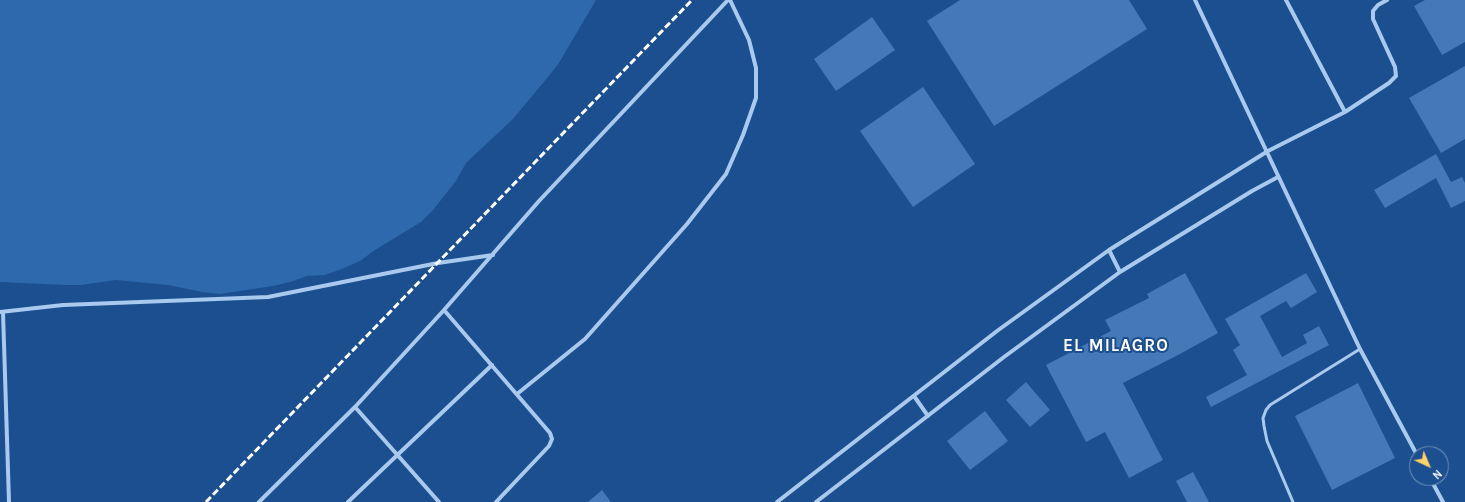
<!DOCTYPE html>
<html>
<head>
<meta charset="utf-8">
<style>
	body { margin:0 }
	#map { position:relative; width:1465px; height:502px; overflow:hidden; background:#1b4f8f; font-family:Karla,sans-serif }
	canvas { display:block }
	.north { position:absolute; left:1409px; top:446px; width:40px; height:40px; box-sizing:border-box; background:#1b4f8f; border:1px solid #7695bc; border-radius:50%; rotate:136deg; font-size:11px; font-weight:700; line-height:16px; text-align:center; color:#fff }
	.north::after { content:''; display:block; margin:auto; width:14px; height:18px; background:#ffd166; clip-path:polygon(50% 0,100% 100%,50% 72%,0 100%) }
</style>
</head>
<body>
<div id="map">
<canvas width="1465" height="502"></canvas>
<div class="north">N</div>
</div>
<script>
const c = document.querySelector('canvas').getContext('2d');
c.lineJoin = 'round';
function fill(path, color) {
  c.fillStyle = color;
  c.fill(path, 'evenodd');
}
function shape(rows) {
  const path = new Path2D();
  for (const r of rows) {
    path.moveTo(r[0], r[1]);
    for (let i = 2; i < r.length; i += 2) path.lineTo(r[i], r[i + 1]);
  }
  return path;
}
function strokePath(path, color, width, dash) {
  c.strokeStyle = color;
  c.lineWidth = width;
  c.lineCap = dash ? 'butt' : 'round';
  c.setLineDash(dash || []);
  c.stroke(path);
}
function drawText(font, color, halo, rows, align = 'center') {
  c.font = font + ' Karla,sans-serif';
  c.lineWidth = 4;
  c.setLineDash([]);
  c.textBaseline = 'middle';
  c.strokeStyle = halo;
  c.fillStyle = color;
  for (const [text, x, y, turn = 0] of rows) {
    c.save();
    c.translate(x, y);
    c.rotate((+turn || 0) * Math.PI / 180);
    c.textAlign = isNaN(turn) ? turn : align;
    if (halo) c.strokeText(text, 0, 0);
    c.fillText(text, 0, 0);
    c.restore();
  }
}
const green = shape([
	[0,0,596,0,559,63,548,77,513,119,466,163,456,181,433,210,421,222,375,250,360,261,342,269,325,275,307,276,290,282,273,286,220,294,202,292,168,285,116,280,81,285,64,285,0,282]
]);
const building = shape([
	[960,0,1129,0,1147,29,994,126,927,21],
	[1425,0,1465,0,1465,42,1442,55,1414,6],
	[872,17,895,50,836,91,814,59],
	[1465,66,1465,139,1441,153,1409,98],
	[923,87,975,164,913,207,860,131],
	[1436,154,1451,182,1462,177,1465,183,1465,201,1451,208,1436,178,1385,208,1374,190],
	[1185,273,1218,333,1180,354,1123,383,1163,460,1129,478,1105,432,1086,442,1046,365,1111,331,1105,320,1149,298,1147,294],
	[1306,273,1317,292,1291,308,1286,301,1260,316,1282,357,1307,343,1303,335,1319,326,1329,345,1211,407,1206,397,1247,375,1233,350,1240,345,1225,319],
	[1026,382,1050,410,1030,427,1006,400],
	[1358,383,1395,458,1332,490,1295,416],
	[985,411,1008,441,970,470,947,441],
	[1193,472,1209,502,1187,502,1176,481],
	[602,490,611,502,588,502]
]);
const lane = shape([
	[1293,502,1267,441,1264,426,1263,418,1266,410,1270,405,1360,349]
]);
const street = shape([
	[1195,0,1360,349,1417,455],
	[1286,0,1345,112],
	[1109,250,1120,272],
	[444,310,550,433,552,439,549,446,496,502],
	[0,312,63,305,268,297,438,263,493,255],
	[3,312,9,502],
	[517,394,585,339,687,224,726,174,743,135,756,98,756,68,749,40,730,0],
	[914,396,928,416],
	[355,407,439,502],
	[1430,478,1443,502],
	[259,502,355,407,444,310,539,201,728,0],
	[348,502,492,365],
	[777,502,997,331,1109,250,1268,151,1345,112,1389,83,1396,76,1395,67,1373,19,1373,11,1378,5,1387,0],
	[816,502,1004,357,1120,272,1252,191,1278,177]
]);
const rail = shape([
	[206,502,692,0]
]);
const districtNames = [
	["EL MILAGRO",1116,346]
];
fill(green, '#2e69ad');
fill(building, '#4478b7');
strokePath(lane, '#a9c9ee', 3);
strokePath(street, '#a9c9ee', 4);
strokePath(rail, '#fff', 3, [7, 3]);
c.letterSpacing = '1px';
drawText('bold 17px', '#fff', '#1b4f8f', districtNames);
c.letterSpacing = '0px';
</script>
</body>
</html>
